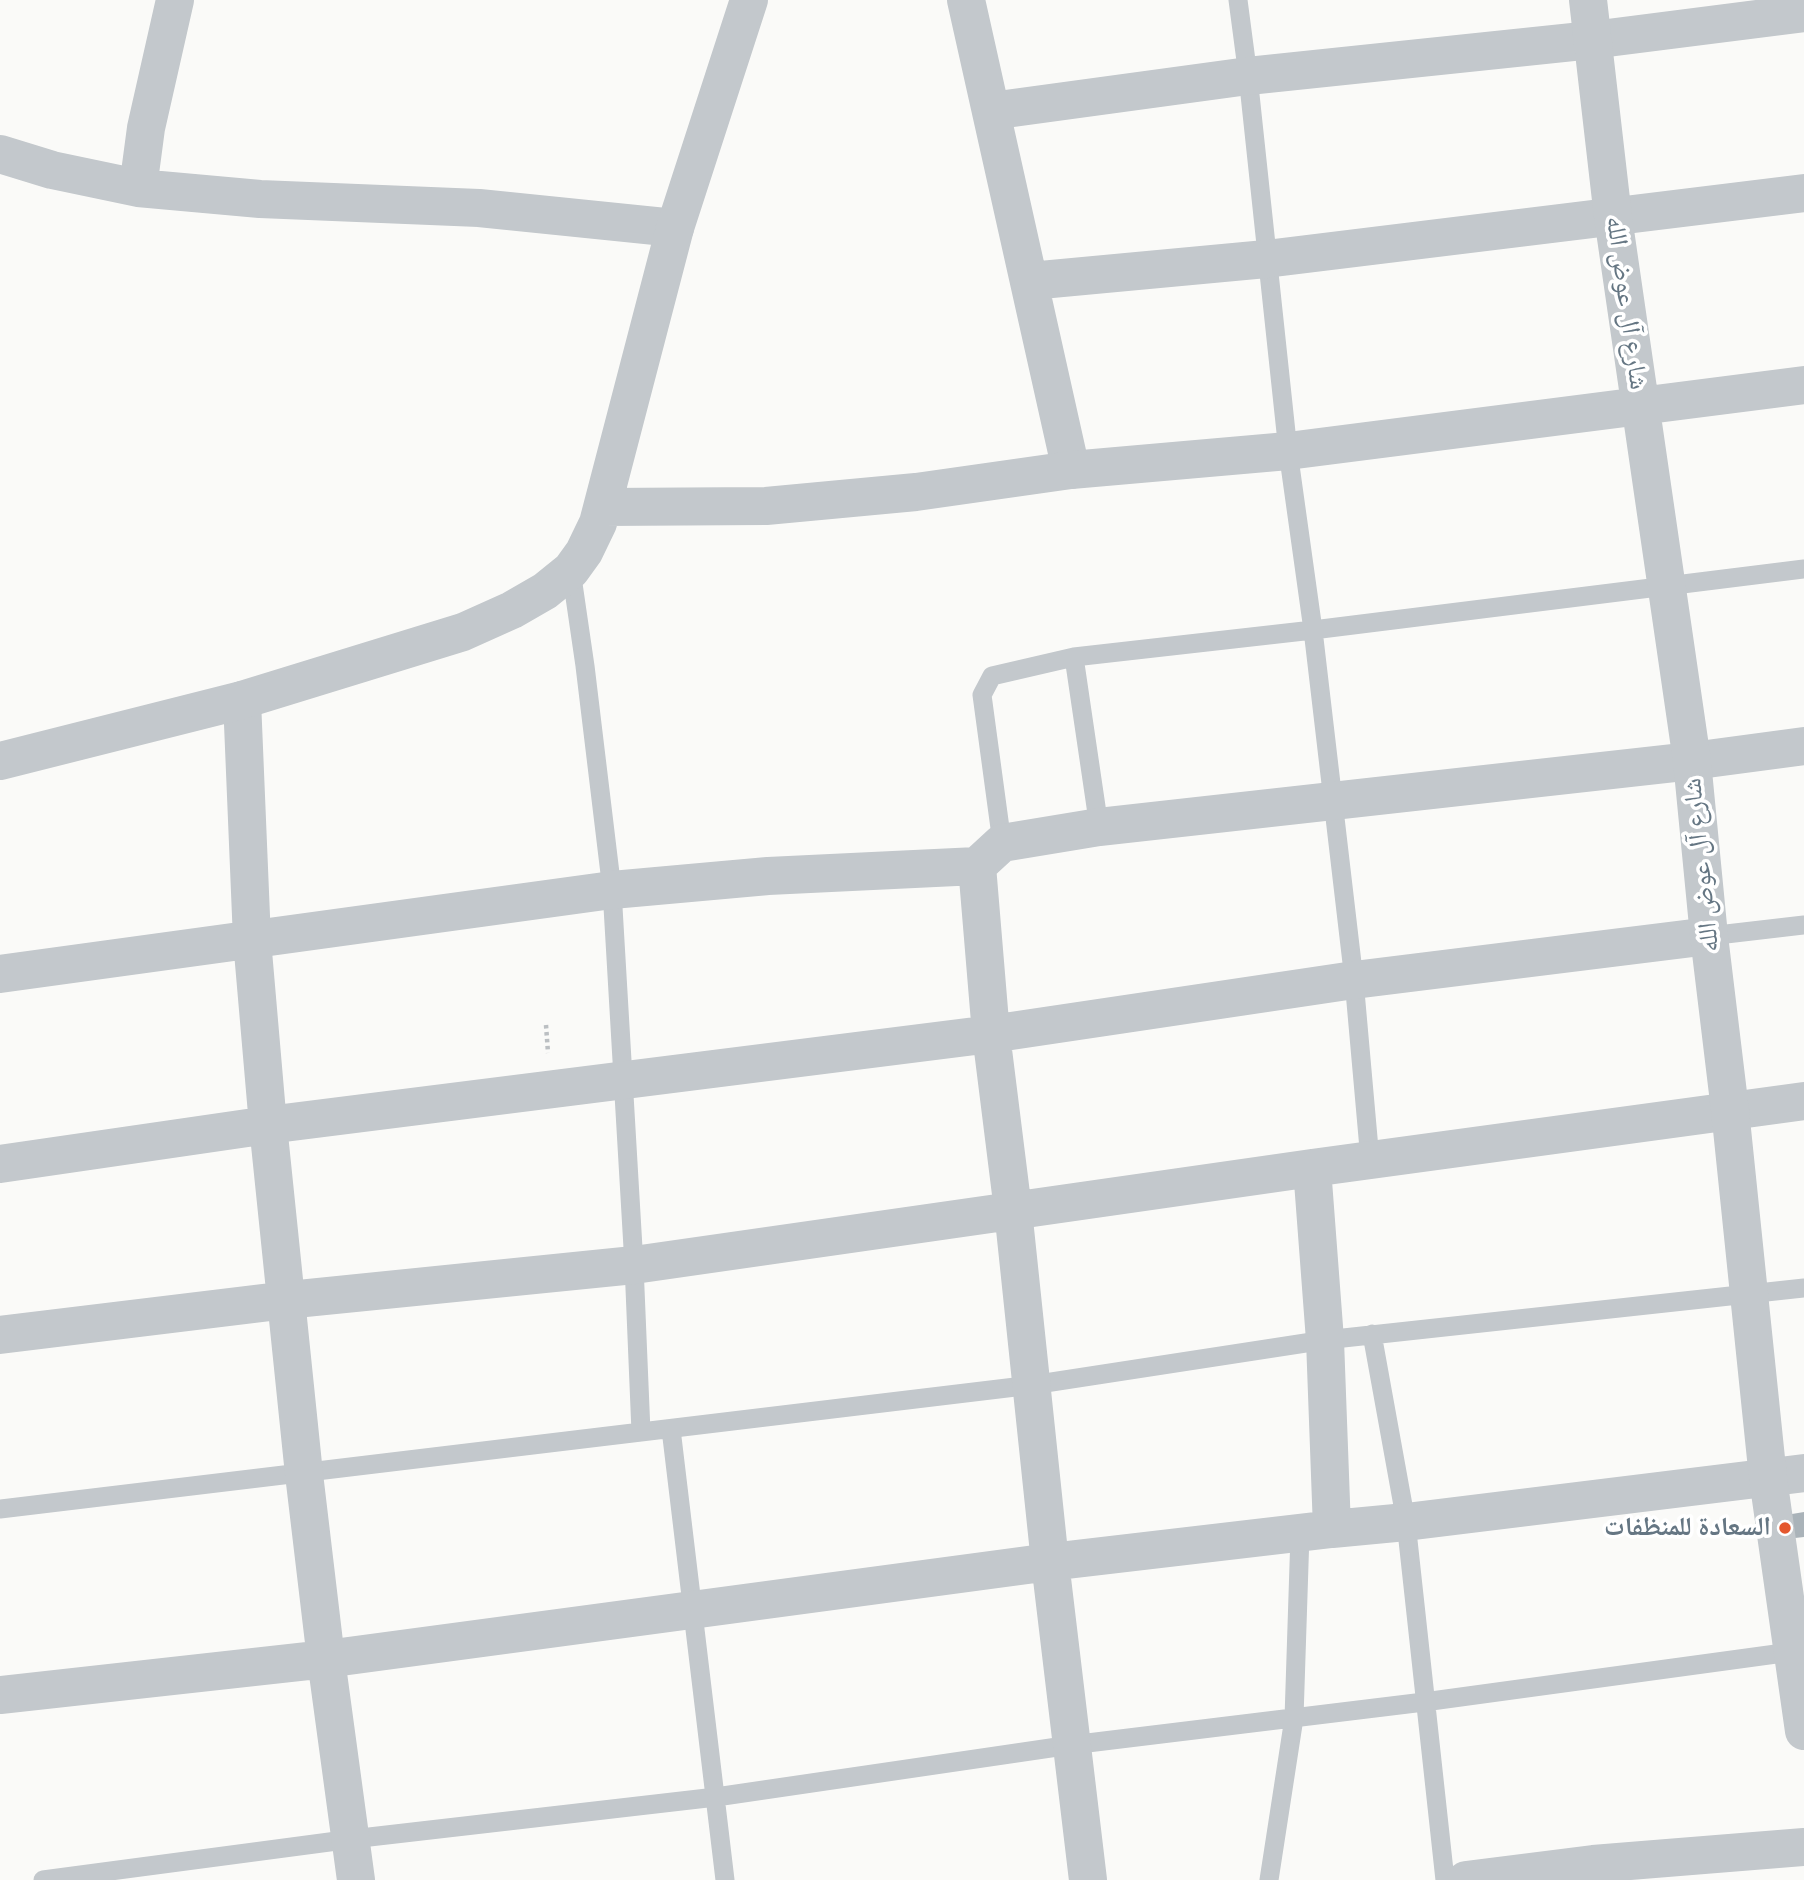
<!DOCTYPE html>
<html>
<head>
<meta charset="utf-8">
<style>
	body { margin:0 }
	canvas { display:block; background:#fafaf8 }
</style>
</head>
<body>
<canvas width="1804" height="1880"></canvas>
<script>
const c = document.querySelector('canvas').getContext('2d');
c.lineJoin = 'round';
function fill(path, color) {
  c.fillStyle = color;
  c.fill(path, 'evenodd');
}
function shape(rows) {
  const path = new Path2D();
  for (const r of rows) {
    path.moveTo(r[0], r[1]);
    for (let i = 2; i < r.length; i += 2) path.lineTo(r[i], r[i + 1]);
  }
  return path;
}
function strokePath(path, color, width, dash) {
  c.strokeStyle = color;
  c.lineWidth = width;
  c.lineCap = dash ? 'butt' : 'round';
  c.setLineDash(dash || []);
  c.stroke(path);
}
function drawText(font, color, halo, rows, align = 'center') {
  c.font = font + ' "Space Grotesk","Noto Naskh Arabic",sans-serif';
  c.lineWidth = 7;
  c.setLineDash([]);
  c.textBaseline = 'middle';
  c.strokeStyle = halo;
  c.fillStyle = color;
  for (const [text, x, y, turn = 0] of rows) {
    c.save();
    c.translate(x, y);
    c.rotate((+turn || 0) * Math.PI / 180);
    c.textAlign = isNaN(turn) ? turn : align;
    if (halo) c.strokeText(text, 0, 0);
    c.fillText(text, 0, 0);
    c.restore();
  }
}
const building = shape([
	[1804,1512,1804,1537,1777,1540,1774,1517]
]);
const path = shape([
	[546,1025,548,1053]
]);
const service = shape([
	[1238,0,1248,76,1288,451,1313,630,1354,980,1370,1160],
	[571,570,585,666,612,890,634,1265,641,1432],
	[1074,657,1099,827],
	[1002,843,982,695,992,676,1074,657,1313,630,1804,569],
	[1709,936,1804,925],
	[1372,1334,1406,1522,1445,1880],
	[671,1429,725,1880],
	[0,1509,1032,1385,1325,1340,1804,1288],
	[43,1880,352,1839,716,1797,1071,1745,1424,1702,1798,1651],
	[1269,1880,1294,1718,1300,1534]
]);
const minor = shape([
	[966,0,1071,470],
	[991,111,1248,76,1592,40,1804,13],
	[0,154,52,170,138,188,260,199,479,208,675,228],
	[138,188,146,128,175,0],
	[1030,281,1266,259,1804,193],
	[242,700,252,940,268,1125,304,1474,326,1659,356,1880],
	[977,866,991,1034,1013,1210,1050,1562,1088,1880],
	[0,974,612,890,768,876,977,866,1002,843,1099,827,1692,761,1804,746],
	[0,1164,268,1125,991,1034,1354,980,1709,936],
	[1312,1168,1325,1340,1332,1529],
	[0,1335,287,1300,634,1265,1312,1168,1804,1101],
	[0,1695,326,1659,1050,1562,1332,1529,1406,1522,1804,1473],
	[1466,1880,1593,1864,1804,1847]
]);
const tertiary = shape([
	[1588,0,1613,217,1692,761,1709,936,1730,1110,1768,1478,1804,1731],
	[603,507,766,506,916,492,1071,470,1288,451,1804,385],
	[0,761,242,700,463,632,512,610,545,591,571,570,584,552,598,523,675,228,749,0]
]);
const markers = [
	[1785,1528,7,"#e4572e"]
];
const streetNames = [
	["شارع آل عوض الله",1626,303,82],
	["شارع آل عوض الله",1702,865,-96]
];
const poiNames = [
	["السعادة للمنظفات",1771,1528]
];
fill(building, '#aab3b9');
strokePath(path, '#bbbfc2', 4.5, [3.5, 3.5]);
strokePath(service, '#c3c8cc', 19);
strokePath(minor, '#c3c8cc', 38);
strokePath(tertiary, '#c3c8cc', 38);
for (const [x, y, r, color] of markers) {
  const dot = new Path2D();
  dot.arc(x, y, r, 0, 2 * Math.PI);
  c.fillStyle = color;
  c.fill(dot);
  strokePath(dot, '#fff', 2.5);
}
drawText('26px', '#657683', '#fff', streetNames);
drawText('bold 26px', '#657683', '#fff', poiNames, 'right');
</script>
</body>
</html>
